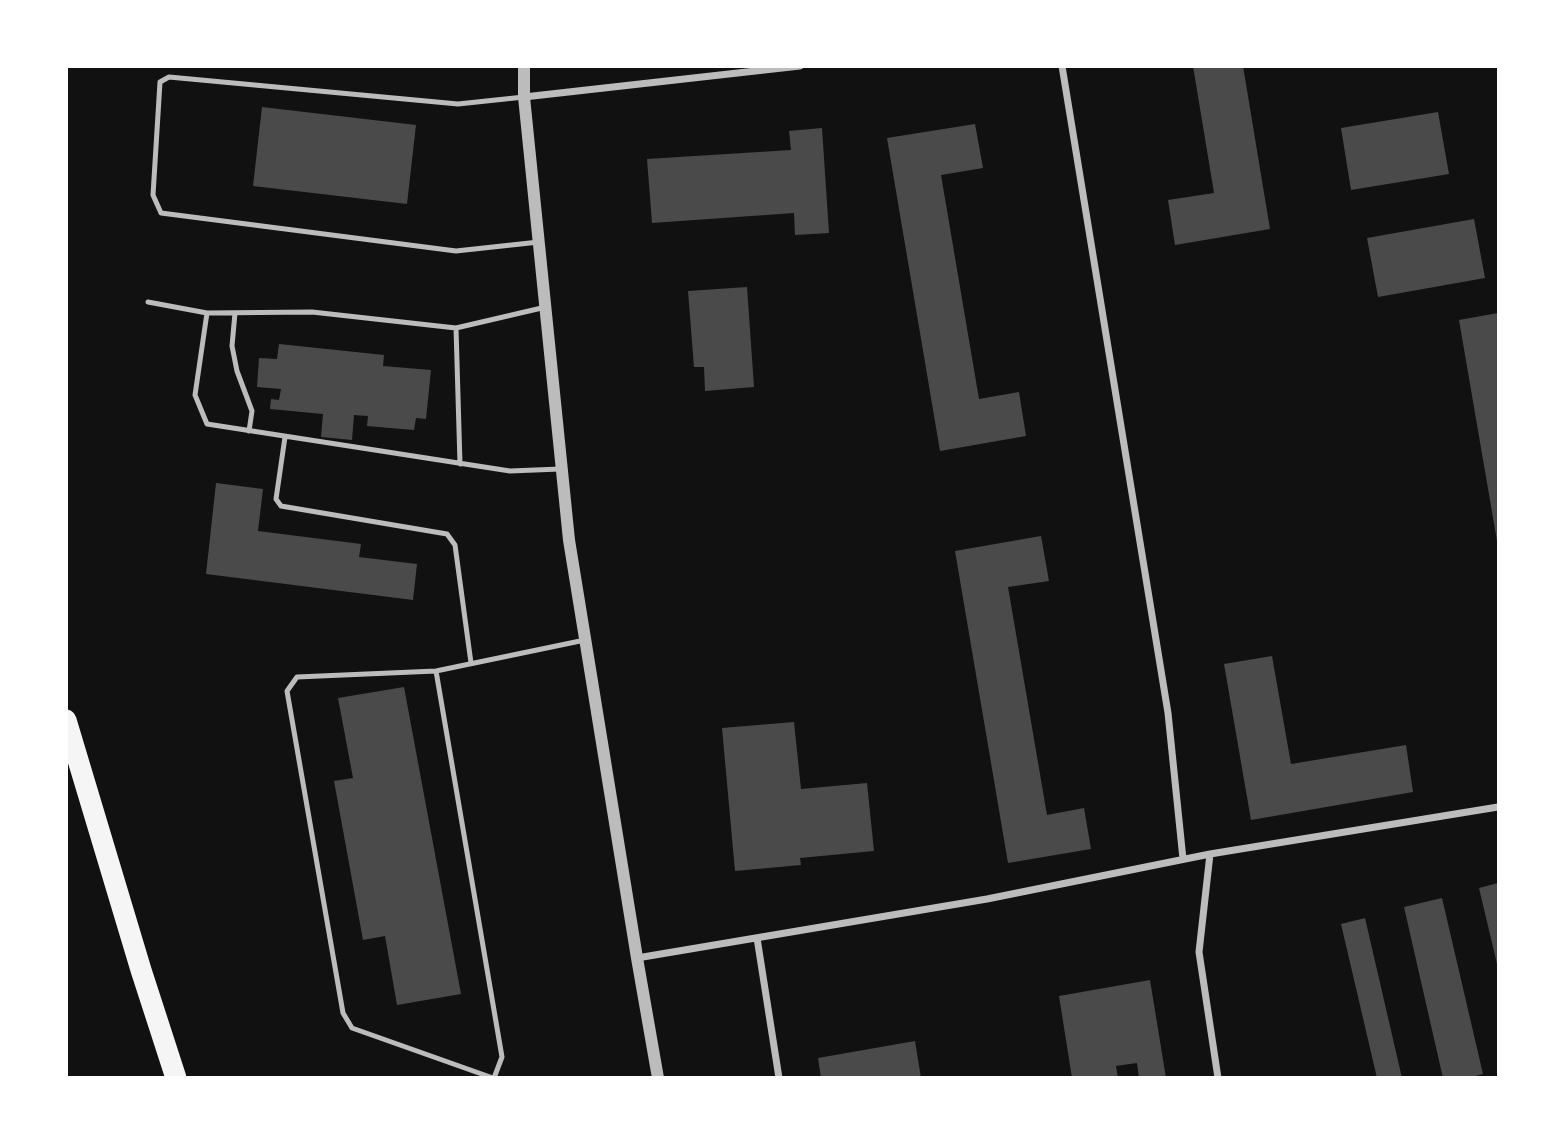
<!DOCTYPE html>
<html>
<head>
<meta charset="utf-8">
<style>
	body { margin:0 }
	#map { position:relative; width:1565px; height:1144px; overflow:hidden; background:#111; font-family:"Noto Sans",sans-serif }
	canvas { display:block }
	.frame { position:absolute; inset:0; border:68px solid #fff; pointer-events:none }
</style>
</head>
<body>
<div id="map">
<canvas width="1565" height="1144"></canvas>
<div class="frame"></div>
</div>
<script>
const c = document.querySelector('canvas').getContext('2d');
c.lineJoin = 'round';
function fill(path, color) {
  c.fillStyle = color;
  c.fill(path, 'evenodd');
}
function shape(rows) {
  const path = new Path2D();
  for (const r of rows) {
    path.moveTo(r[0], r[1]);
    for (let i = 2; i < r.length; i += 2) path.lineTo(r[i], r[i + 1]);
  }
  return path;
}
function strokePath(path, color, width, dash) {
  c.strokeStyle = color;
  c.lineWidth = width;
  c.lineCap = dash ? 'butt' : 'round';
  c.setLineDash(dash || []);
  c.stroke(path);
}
const building = shape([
	[1193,66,1243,66,1270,229,1175,245,1168,200,1214,193],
	[262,107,416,125,407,204,253,186],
	[1438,112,1449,174,1351,190,1341,128],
	[975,124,983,168,941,175,979,399,1019,392,1026,436,940,451,887,138],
	[822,128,829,233,795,235,794,213,652,223,647,159,791,150,789,131],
	[1474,219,1485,278,1378,297,1367,238],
	[747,287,754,387,705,391,704,367,694,367,688,291],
	[1498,313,1498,541,1497,541,1459,320],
	[279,344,384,355,383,366,431,370,426,419,416,418,414,430,367,426,368,416,354,415,352,440,321,437,323,414,270,409,271,399,279,400,281,389,257,387,259,358,277,359],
	[216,483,263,489,258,531,361,544,359,557,417,564,413,600,206,574],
	[1041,536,1049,581,1008,587,1047,815,1084,808,1091,849,1008,863,955,551],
	[1272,656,1291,764,1406,745,1413,792,1251,820,1224,664],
	[404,687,461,994,397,1005,385,936,363,940,334,781,353,778,338,698],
	[794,722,801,789,867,783,874,851,800,858,801,865,735,871,722,728],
	[1498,883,1498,964,1497,964,1479,888],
	[1442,898,1483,1074,1468,1078,1443,1078,1404,907],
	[1365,918,1402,1078,1377,1078,1341,924],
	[1150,980,1166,1078,1139,1078,1137,1063,1116,1066,1118,1078,1072,1078,1059,996],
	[915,1041,921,1078,821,1078,818,1058]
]);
const service = shape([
	[524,97,458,104,169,77,160,82,153,195,161,213,456,251,539,242],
	[148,302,207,313],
	[546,307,456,328,312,312,207,313,195,395,207,424,510,471,560,469],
	[235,313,232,346,237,371,252,411,249,431],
	[456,328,460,464],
	[285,437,276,499,281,506,447,534,455,545,471,663],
	[436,671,502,1057,494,1078],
	[493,1078,352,1028,343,1013,287,691,297,677,436,671,585,640]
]);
const minor = shape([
	[1062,66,1168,713,1183,859],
	[524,97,800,66],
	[1210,854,1199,952,1218,1078],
	[757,938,779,1078],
	[637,958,987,899,1210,854,1498,807]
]);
const tertiary = shape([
	[524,66,524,97,569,540,637,958,658,1078]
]);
const motorway = shape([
	[66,720,141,970,176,1078]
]);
fill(building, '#4a4a4a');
strokePath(service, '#bcbcbc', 5);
strokePath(minor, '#bcbcbc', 7);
strokePath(tertiary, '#bcbcbc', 12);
strokePath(motorway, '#f5f5f5', 21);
</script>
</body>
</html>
